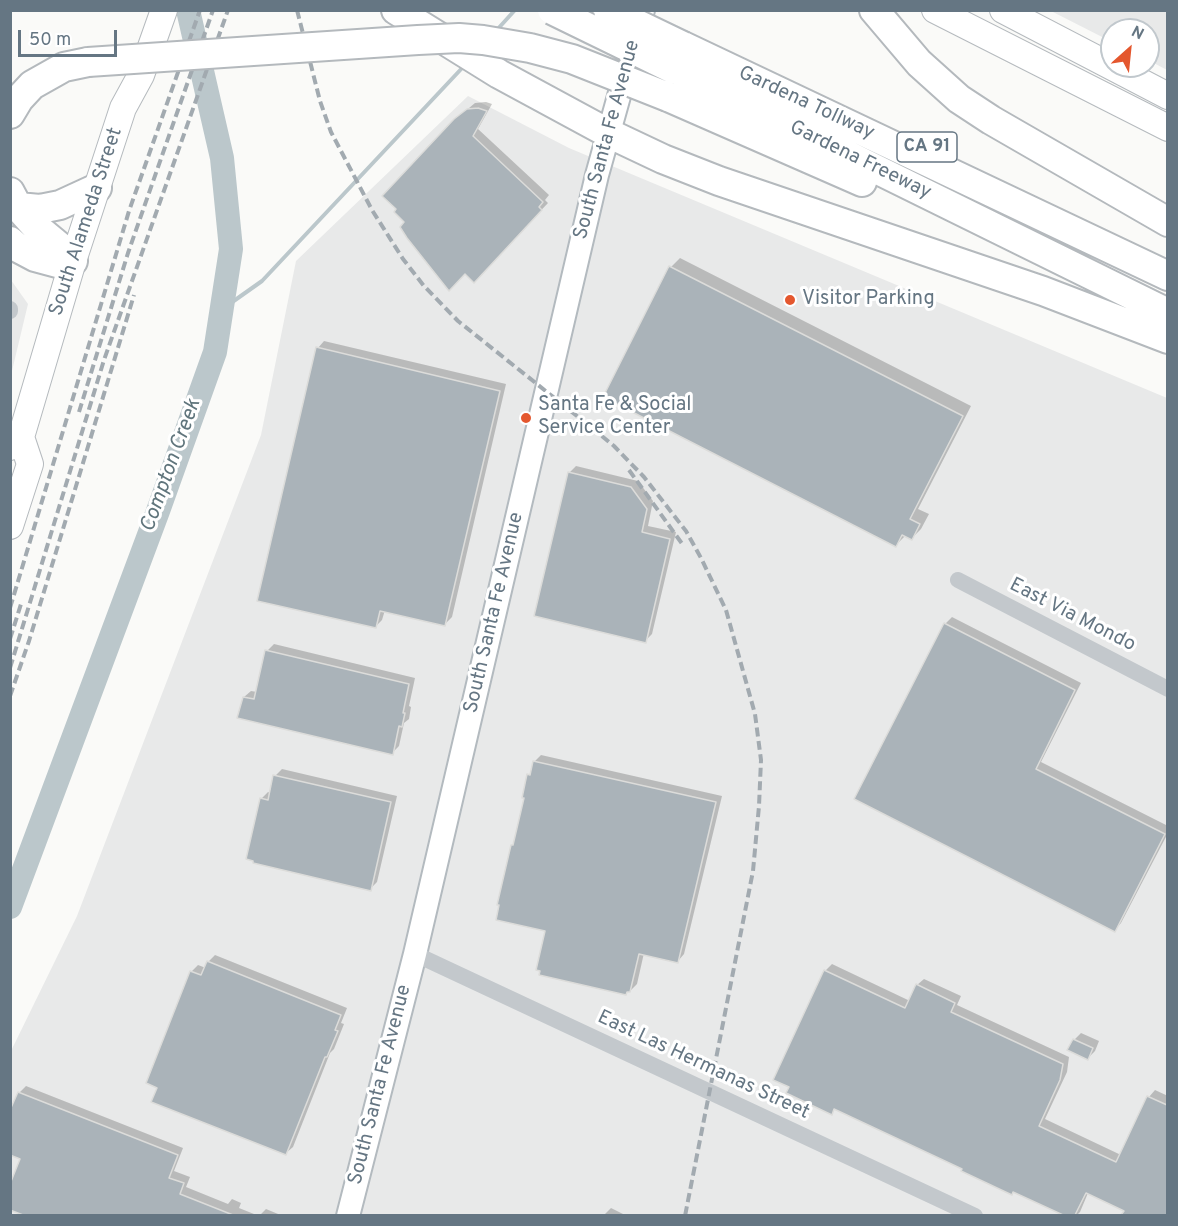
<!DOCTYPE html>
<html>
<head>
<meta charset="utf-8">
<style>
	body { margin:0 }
	#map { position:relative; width:1178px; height:1226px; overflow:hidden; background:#fafaf8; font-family:Overpass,sans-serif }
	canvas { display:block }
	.frame { position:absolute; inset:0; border:12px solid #657683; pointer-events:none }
	.north { position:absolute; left:1100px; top:18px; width:60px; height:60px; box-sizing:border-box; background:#fff; border:2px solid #c1c8cd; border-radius:50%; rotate:27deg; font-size:16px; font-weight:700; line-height:24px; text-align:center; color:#657683 }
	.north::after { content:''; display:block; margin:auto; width:21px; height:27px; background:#e4572e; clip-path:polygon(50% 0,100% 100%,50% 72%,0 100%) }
	.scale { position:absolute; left:18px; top:30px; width:99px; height:27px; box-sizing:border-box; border:3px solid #657683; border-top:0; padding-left:8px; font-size:18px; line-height:21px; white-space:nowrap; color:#657683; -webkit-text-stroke:4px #fff; paint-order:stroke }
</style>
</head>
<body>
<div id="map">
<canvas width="1178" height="1226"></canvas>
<div class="frame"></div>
<div class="north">N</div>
<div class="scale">50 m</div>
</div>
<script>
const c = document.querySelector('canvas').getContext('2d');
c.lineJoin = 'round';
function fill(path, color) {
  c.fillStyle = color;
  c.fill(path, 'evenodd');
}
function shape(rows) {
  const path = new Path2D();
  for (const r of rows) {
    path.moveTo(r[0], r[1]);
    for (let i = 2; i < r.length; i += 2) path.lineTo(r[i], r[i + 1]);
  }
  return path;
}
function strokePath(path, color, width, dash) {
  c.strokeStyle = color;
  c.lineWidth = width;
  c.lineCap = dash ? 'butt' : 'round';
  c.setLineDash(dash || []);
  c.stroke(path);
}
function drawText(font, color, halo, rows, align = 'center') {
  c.font = font + ' Overpass,sans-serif';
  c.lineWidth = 6;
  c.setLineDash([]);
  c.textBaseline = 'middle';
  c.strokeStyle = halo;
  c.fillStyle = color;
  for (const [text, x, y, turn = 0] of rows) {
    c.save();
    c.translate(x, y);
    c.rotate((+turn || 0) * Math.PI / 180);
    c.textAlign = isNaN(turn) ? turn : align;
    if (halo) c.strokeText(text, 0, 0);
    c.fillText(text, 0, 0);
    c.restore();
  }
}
const built = shape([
	[1051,11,1167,11,1167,70,1148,60,1148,30,1112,30,1112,42],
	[468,96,569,148,1167,398,1167,1215,11,1215,10,1053,77,916,261,435,296,261],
	[11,280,28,304,11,375]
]);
const shadow = shape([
	[486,102,492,104,478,129,549,195,545,200,548,203,474,281,463,113,475,103],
	[680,258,971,406,918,509,929,514,921,529,912,538,906,535,896,545,671,267],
	[324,341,506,384,452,617,445,624,385,610,382,620,375,627,318,348],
	[576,466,638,481,653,501,648,526,676,532,652,634,645,641,569,473],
	[952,617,1081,683,1041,762,1168,826,1168,833,1121,923,1115,930,945,624],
	[274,644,415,678,409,706,411,707,409,719,404,723,399,746,392,753,244,697,251,691,257,692,267,651],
	[541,755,722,796,684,954,678,961,644,953,637,984,630,991,547,930,512,846,515,842,529,775,532,771,534,762],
	[282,769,397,796,377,882,370,889,261,799,268,792,271,793,275,776],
	[215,955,347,1008,341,1023,344,1024,334,1049,330,1053,293,1147,286,1153,159,1087,191,972,198,965,206,968,208,962],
	[832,964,910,1001,917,985,924,979,961,996,957,1005,1069,1057,1067,1072,1045,1119,1121,1155,1149,1097,1155,1090,1168,1096,1168,1216,1131,1216,1125,1212,1126,1211,1088,1193,1080,1212,1076,1216,1066,1216,836,1108,831,1113,825,971],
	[1081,1033,1099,1041,1095,1051,1088,1058,1074,1040],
	[26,1086,183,1148,174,1171,190,1177,186,1187,228,1204,232,1199,241,1203,239,1208,259,1216,28,1216,10,1209,22,1158,19,1093],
	[611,1208,627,1216,603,1216],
	[266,1209,283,1216,259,1216]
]);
const stream = shape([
	[495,32,515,10],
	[221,310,262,281,464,66]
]);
const river = shape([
	[10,907,158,511,215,352,231,249,222,158,188,10]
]);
const building = shape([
	[478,108,487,111,473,136,543,202,539,207,542,210,474,283,465,274,449,291,407,238,400,227,404,222,394,212,396,209,382,196,454,119,467,109,478,108],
	[669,266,963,416,910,519,920,524,912,540,902,535,896,547,603,397,669,266],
	[316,347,500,391,445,626,380,611,376,628,257,601,316,347],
	[568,472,631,487,647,509,642,532,670,539,646,643,534,616,568,472],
	[944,623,1075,690,1036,769,1165,834,1115,932,854,799,944,623],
	[265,650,409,684,403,713,405,713,402,727,399,726,393,755,237,718,243,697,254,699,265,650],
	[533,761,716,802,678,963,639,954,630,992,627,992,626,995,539,975,540,971,536,970,545,931,496,920,499,905,497,905,511,845,513,845,524,798,522,798,527,774,530,775,533,761],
	[273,775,391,802,371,891,253,863,253,861,246,859,260,798,268,800,273,775],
	[207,961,341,1015,335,1030,338,1031,327,1057,325,1057,286,1155,151,1102,157,1088,146,1083,190,971,201,975,207,961],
	[824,970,905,1008,916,984,955,1003,951,1012,1063,1064,1060,1080,1039,1126,1116,1162,1147,1096,1167,1105,1167,1215,1121,1215,1124,1211,1086,1193,1075,1215,1063,1215,1013,1192,1012,1195,961,1171,962,1169,834,1109,832,1115,786,1093,789,1087,773,1080,824,970],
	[1073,1039,1093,1048,1088,1060,1067,1050,1073,1039],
	[18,1092,178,1155,169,1178,184,1183,180,1194,233,1215,23,1215,10,1210,10,1184,20,1159,10,1155,10,1110,18,1092]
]);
const minor = shape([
	[10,309,10,311],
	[958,580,1168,689],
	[415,954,975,1216]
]);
const secondary = shape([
	[348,1216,415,954,597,175,643,10]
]);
const primary = shape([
	[935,10,1168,128],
	[1003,10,1168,96],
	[10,447,21,437,73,261,123,108,141,75,164,10],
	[10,526,30,464,21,437]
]);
const motorway = shape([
	[396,10,499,74,608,133,663,159,719,181,1043,291,1168,339],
	[874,10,919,63,959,99,991,120,1168,222],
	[683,46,1168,276],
	[675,70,1168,313],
	[668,97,862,182],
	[10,114,19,99,32,85,64,67,88,62],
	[10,192,18,207,36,227,65,251,73,261,61,264,35,257,18,248,10,241],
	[18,207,40,209,60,205,97,188]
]);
const rail = shape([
	[297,10,320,101,331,132,372,210,403,259,424,286,458,321,592,428,614,446,644,477,686,531,701,558,726,610,755,714,761,760,759,806,753,871,685,1216],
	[79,412,128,253,213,10],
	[629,470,683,545],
	[10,608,129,211,200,10],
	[10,639,21,604],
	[10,668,104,360,228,10],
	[10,696,29,641,134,295]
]);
const motorwayBridge = shape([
	[552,10,675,70],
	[608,10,683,46],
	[88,62,418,40,459,38,483,40,530,48,572,59,668,97]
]);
const markers = [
	[790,300,6,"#e4572e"],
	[526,418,6,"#e4572e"]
];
const shields = [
	[927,147,60]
];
const shieldNames = [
	["CA 91",927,147]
];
const streetNames = [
	["Gardena Tollway",806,104,25],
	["South Santa Fe Avenue",608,140,-75],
	["Gardena Freeway",860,161,26],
	["South Alameda Street",87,222,-72],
	["South Santa Fe Avenue",495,613,-77],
	["East Via Mondo",1072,616,27],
	["East Las Hermanas Street",703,1066,25],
	["South Santa Fe Avenue",381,1085,-76]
];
const poiNames = [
	["Visitor Parking",802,300],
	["Santa Fe & Social",538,406],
	["Service Center",538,429]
];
const waterNames = [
	["Compton Creek",172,466,-70]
];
fill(built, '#e8e9e9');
fill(shadow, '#0003');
strokePath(stream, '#bbc7cb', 4);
strokePath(river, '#bbc7cb', 24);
fill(building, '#aab3b9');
strokePath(building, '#dcdcda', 1.5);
strokePath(secondary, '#b3babf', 26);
strokePath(primary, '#b5babe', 28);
strokePath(motorway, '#b4b9bd', 32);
strokePath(minor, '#c3c8cc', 16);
strokePath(secondary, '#fff', 22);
strokePath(primary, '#fff', 26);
strokePath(motorway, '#fff', 28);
strokePath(rail, '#a2aab0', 4, [9, 4.5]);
strokePath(motorwayBridge, '#b4b9bd', 32, []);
strokePath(motorwayBridge, '#fff', 28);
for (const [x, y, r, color] of markers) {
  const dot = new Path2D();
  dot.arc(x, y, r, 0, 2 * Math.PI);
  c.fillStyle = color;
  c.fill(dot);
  strokePath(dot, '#fff', 2);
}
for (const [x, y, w] of shields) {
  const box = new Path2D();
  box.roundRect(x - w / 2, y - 15, w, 30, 4.5);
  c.fillStyle = '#fff';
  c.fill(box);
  strokePath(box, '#657683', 1.5);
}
drawText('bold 18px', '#657683', null, shieldNames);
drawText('20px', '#657683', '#fff', streetNames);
drawText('20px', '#657683', '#fff', poiNames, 'left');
drawText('italic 21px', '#60757c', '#fff', waterNames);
</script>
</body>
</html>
